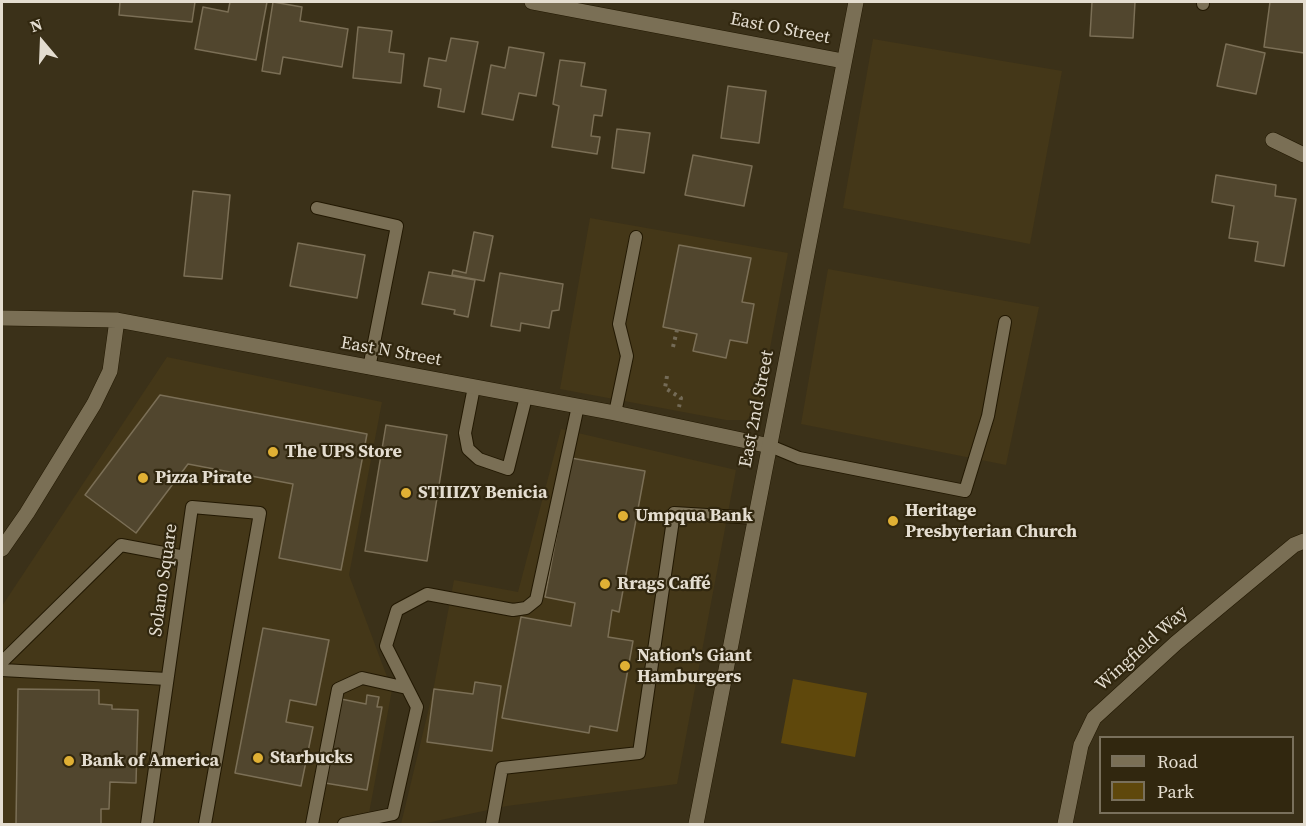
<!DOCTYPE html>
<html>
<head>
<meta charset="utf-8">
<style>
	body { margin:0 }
	#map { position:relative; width:1306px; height:826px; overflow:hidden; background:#3b3119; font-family:"Source Serif 4",serif }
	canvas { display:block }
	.frame { position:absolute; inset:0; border:3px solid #e4ddd0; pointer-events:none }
	.legend { position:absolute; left:1099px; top:736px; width:195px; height:78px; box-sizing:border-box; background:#31270f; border:2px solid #79705c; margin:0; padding:8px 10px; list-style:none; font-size:18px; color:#e4ddd0 }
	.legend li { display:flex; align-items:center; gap:12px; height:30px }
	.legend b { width:30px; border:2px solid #79705c }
	.north { position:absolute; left:12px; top:12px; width:60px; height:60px; -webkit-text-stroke:4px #31270f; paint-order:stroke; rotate:341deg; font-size:16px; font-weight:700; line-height:24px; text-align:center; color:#e4ddd0 }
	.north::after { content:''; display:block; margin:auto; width:21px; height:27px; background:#e4ddd0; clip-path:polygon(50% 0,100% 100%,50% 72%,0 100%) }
</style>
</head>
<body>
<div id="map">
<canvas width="1306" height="826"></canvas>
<div class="frame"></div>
<ul class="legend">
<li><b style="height:8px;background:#7a6f55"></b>Road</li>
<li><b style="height:16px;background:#5f480c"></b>Park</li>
</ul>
<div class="north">N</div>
</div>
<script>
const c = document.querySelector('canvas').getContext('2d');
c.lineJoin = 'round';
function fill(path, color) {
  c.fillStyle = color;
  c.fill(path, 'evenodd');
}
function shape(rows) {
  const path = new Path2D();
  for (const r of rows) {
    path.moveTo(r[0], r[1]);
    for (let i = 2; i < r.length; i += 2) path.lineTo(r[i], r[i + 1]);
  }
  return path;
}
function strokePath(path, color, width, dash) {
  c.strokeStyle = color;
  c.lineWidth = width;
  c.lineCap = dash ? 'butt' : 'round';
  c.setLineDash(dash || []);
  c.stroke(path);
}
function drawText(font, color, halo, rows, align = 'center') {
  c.font = font + ' "Source Serif 4",serif';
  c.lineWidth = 4.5;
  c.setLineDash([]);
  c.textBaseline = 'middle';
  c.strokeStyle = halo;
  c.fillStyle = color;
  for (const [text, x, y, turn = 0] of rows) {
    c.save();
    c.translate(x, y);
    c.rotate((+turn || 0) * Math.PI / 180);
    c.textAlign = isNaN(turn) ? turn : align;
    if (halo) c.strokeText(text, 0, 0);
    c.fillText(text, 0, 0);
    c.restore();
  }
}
const built = shape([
	[873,39,1062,71,1030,244,843,208],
	[590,218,788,253,760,401,747,420,726,420,560,389],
	[828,269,1039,307,1006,465,801,424],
	[167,357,382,402,349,575,392,690,367,824,2,824,2,606],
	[561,429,736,470,677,784,507,806,422,824,401,824,433,691,454,580,518,592]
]);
const green = shape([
	[793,679,867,693,855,757,781,743]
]);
const building = shape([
	[120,2,195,2,192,22,119,15,120,2],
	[230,2,267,2,256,60,195,49,203,7,228,12,230,2],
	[273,2,302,7,300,21,348,29,342,67,283,57,280,74,262,71,273,2],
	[1092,2,1135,2,1133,38,1090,36,1092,2],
	[1270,2,1304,2,1304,53,1264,47,1270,2],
	[358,27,392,31,389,52,404,54,401,83,353,78,358,27],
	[451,38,478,42,464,112,438,107,441,89,424,86,429,58,446,61,451,38],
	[1226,44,1265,53,1256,94,1217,86,1226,44],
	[509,47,544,53,536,96,519,93,513,120,482,114,491,65,505,68,509,47],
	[560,60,585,63,581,86,606,90,602,116,594,115,591,136,600,137,597,154,552,147,559,106,553,104,560,60],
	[728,86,766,91,759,143,721,138,728,86],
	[617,129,650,133,644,173,612,168,617,129],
	[693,155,752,166,744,206,685,195,693,155],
	[1216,175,1276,185,1275,196,1296,199,1284,266,1255,261,1258,242,1229,238,1234,206,1212,202,1216,175],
	[193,191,230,195,222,279,184,276,193,191],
	[474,232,493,236,484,281,452,275,453,270,466,273,474,232],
	[298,243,365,255,357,298,290,286,298,243],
	[679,245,751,258,742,302,754,304,747,343,730,340,726,358,693,351,697,334,663,327,679,245],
	[429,272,475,280,468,317,454,314,455,310,422,304,429,272],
	[500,273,563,284,559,310,552,311,549,328,521,323,520,331,491,326,500,273],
	[160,395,367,434,341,570,279,558,293,484,188,464,136,533,85,495,160,395],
	[386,425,447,435,427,561,365,551,386,425],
	[571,458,645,471,619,612,612,610,608,637,633,641,617,731,590,726,589,733,502,718,521,617,571,626,575,603,545,597,571,458],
	[263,628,329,640,316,705,290,700,286,722,313,727,301,786,235,773,263,628],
	[475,682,501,686,492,751,427,742,434,689,473,694,475,682],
	[18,689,99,690,99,704,112,705,112,709,138,710,136,783,110,782,109,809,101,809,101,824,16,824,18,689],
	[367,695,379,697,377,707,382,707,367,790,325,783,341,699,366,704,367,695]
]);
const path = shape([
	[673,347,677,330],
	[667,376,665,388,681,398,679,407]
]);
const lane = shape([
	[1203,4,1203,2],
	[317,208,397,226,369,368],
	[474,387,465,433,468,449,479,459,508,469,526,397],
	[615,413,627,356,619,324,636,237],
	[770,446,799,458,965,491,988,416,1005,322],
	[2,662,121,545,185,557],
	[2,670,167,679],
	[147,824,192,507,260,513,205,824],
	[312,824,338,689,362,678,407,688],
	[344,824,393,814,417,707,386,646,397,610,427,594,513,610,526,608,536,600,578,406],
	[492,824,502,768,639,753,674,513,756,518]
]);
const street = shape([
	[532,2,843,61],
	[1273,140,1304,155],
	[2,318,117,320,615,413,770,446],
	[2,549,27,513,94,404,110,371,117,320],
	[1065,824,1081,745,1094,718,1176,643,1294,545,1304,541]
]);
const secondary = shape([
	[696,824,856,2]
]);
const markers = [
	[273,452,6,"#e0b034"],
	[143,478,6,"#e0b034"],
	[406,493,6,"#e0b034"],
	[623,516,6,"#e0b034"],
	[893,521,6,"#e0b034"],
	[605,584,6,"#e0b034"],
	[625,666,6,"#e0b034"],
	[258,758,6,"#e0b034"],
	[69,761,6,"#e0b034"]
];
const streetNames = [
	["East O Street",780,29,11],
	["East N Street",391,352,10],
	["East 2nd Street",757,409,-79],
	["Solano Square",164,580,-82],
	["Wingfield Way",1142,649,-42]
];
const poiNames = [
	["The UPS Store",285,452],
	["Pizza Pirate",155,478],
	["STIIIZY Benicia",418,493],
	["Heritage",905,511],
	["Presbyterian Church",905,532],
	["Umpqua Bank",635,516],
	["Rrags Caffé",617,584],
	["Nation's Giant",637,656],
	["Hamburgers",637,677],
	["Starbucks",270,758],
	["Bank of America",81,761]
];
fill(built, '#443718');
fill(green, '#5f480c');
fill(building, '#51462e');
strokePath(building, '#7b6f56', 1.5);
strokePath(lane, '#221802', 14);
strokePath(street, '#221802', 16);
strokePath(secondary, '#221802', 16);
strokePath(path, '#746b57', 4, [3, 4.5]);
strokePath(lane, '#7a6f55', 12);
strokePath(street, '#7a6f55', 15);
strokePath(secondary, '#7a6f55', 15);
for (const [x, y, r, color] of markers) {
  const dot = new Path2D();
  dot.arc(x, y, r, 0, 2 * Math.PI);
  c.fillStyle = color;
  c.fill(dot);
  strokePath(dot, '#31270f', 2);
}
drawText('18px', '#e4ddd0', '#31270f', streetNames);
drawText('bold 18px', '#e4ddd0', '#31270f', poiNames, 'left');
</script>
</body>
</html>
